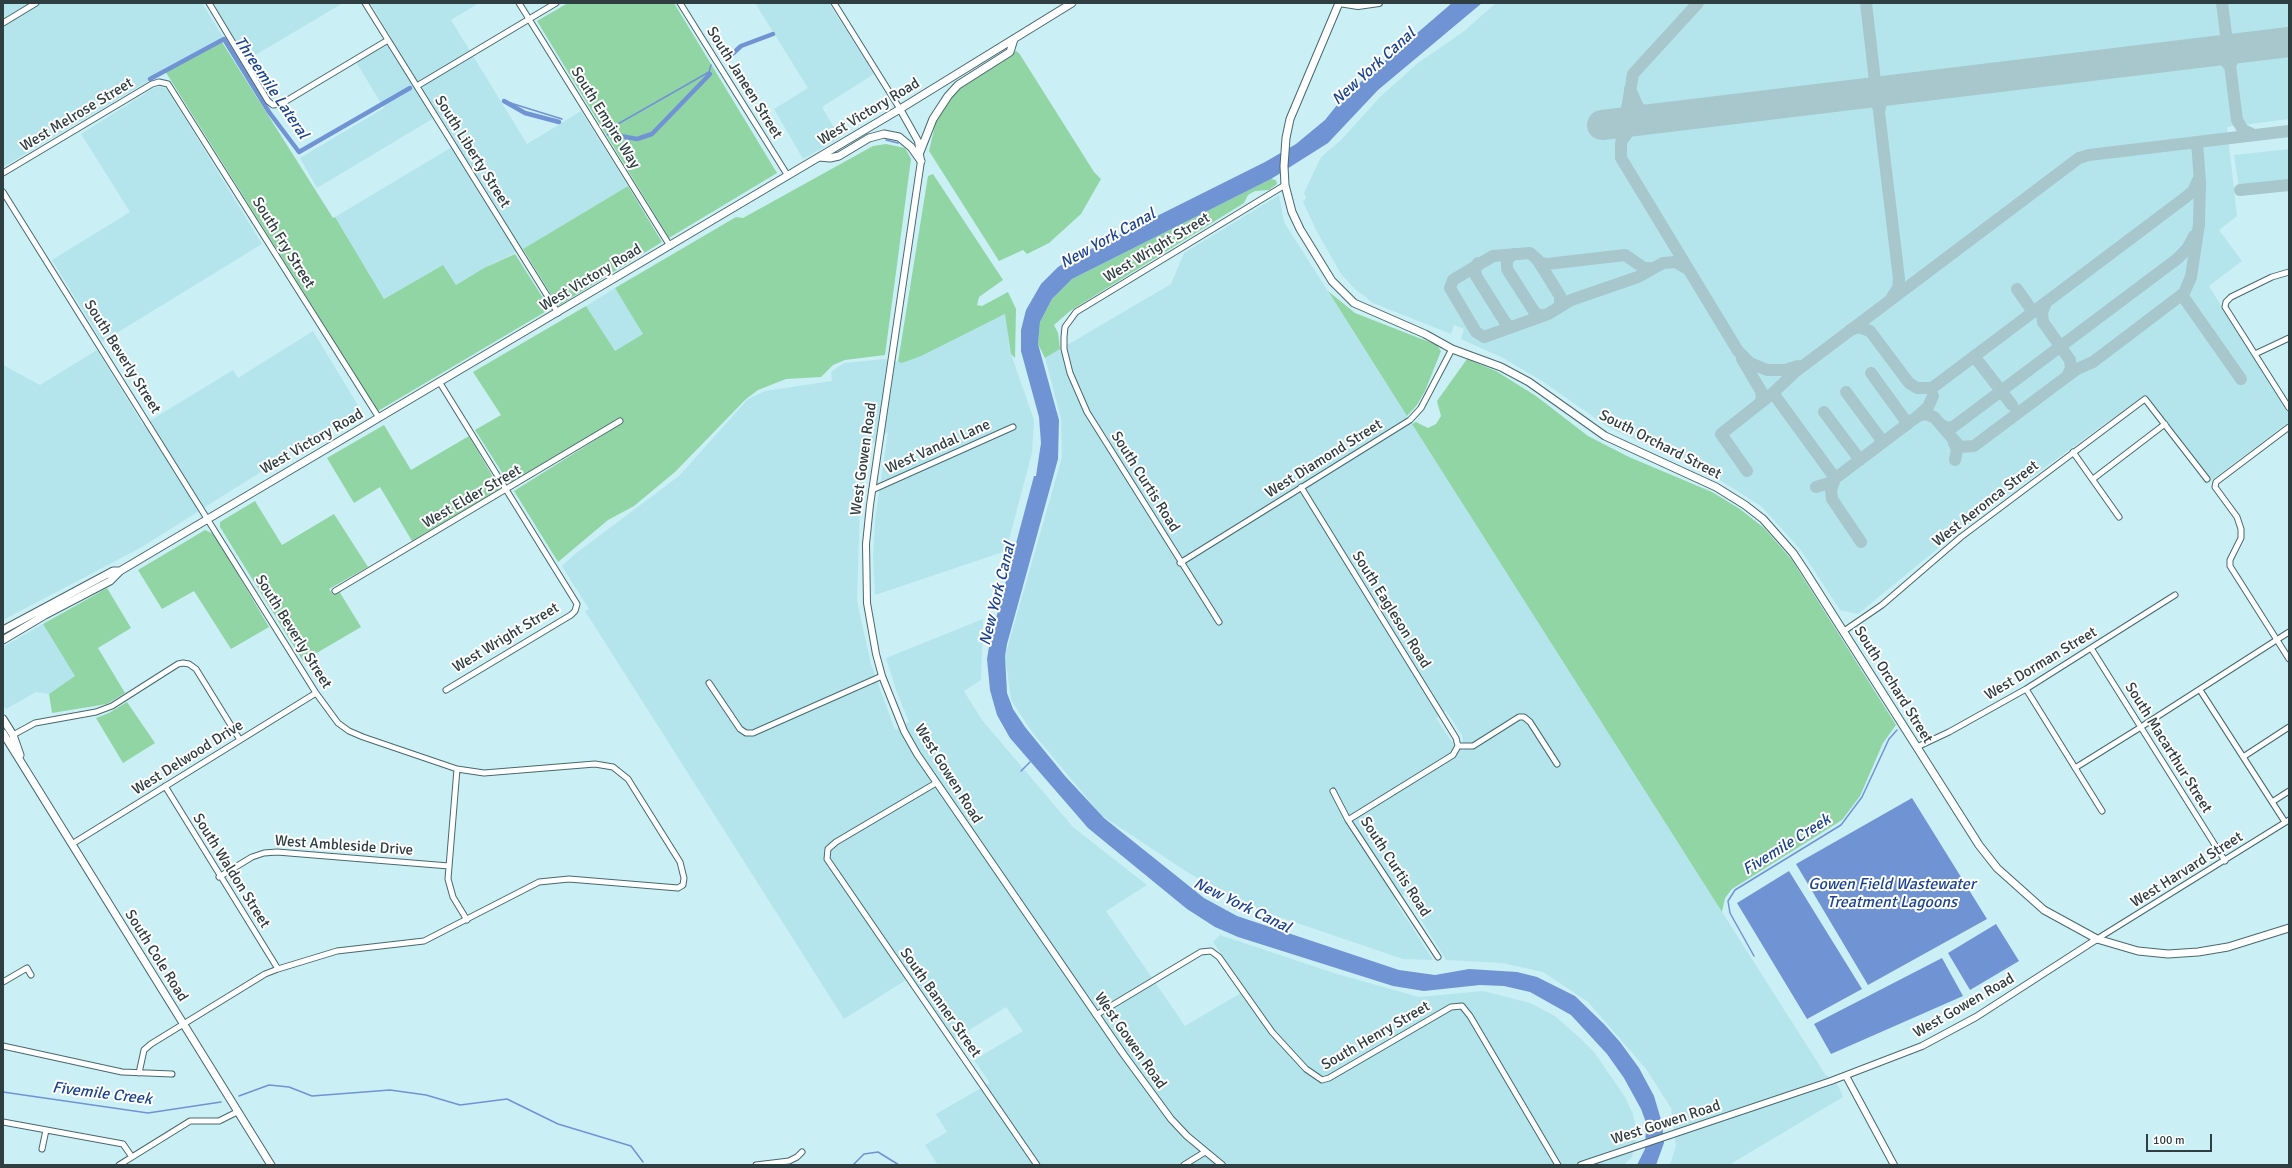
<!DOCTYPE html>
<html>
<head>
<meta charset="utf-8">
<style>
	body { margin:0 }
	#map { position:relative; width:2292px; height:1168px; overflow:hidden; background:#caeff5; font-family:Signika,sans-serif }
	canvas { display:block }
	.frame { position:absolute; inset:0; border:4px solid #2f3e40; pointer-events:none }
	.scale { position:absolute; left:2146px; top:1134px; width:66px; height:18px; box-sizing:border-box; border:2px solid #2f3e40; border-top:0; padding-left:5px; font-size:12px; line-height:14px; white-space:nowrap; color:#2f3e40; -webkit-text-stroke:3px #fff; paint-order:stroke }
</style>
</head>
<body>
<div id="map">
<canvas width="2292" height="1168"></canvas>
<div class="frame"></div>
<div class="scale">100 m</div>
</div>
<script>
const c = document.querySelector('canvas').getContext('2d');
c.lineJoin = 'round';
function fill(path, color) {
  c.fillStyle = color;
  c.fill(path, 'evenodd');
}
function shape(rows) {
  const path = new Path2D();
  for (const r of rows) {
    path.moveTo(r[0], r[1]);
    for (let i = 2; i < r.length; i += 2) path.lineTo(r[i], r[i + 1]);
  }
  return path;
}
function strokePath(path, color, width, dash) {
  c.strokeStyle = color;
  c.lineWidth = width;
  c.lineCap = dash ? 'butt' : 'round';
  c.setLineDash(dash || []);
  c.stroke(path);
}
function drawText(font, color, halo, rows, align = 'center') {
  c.font = font + ' Signika,sans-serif';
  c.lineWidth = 4;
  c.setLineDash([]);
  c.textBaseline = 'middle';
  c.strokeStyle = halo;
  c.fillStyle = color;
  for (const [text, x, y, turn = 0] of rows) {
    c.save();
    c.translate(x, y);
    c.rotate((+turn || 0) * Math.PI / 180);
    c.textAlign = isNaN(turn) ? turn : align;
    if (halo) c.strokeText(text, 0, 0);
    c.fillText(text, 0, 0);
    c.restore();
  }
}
const built = shape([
	[3,3,202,3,223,37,3,167],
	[213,3,343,3,247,60],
	[370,3,479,3,451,20,527,144,581,111,628,186,523,249,484,268,456,285,443,265,384,299,335,217,457,144,439,115,317,188,300,158,384,108,356,62,392,39],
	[755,3,829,3,874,74,822,107,840,138,803,159,774,109,808,88],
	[1496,3,2289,3,2289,119,2227,127,2237,216,2219,230,2242,261,2209,286,2289,415,2289,422,2206,484,2145,399,2107,422,1964,527,1858,614,1840,610,1800,549,1761,506,1710,474,1608,427,1542,381,1503,358,1461,339,1464,329,1454,325,1451,334,1373,303,1355,289,1341,274,1316,230,1303,202,1306,198,1304,193,1321,157,1341,140,1380,97,1418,63,1463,32],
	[157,86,167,89,262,244,102,342,52,260,130,212,81,134],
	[2289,149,2289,189,2240,195,2234,155],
	[1279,195,1284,222,1825,1074,1838,1085,1843,1097,1729,1165,1670,1165,1676,1146,1671,1108,1646,1069,1588,1002,1543,972,1502,963,1446,960,1405,894,1395,901,1433,960,1403,959,1238,903,1184,870,1101,815,1032,732,1011,700,1005,656,1062,457,1061,419,1045,358,1171,284,1184,253],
	[1446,711,1462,735,1464,751,1452,742,1436,718],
	[615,288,644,334,615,352,586,306],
	[1006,314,1011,354,1034,420,1032,453,1006,551,875,595,873,558,875,520,888,432,871,444,860,505,857,601,871,664,895,730,909,722,896,690,886,658,983,619,981,680,964,691,982,720,1073,827,1147,885,1106,911,1185,1026,1246,990,1213,942,1220,935,1337,974,1419,997,1483,991,1530,1003,1555,1016,1580,1038,1594,1052,1625,1097,1633,1114,1637,1136,1632,1157,1624,1165,938,1165,925,1145,947,1132,936,1114,990,1083,974,1060,1023,1031,1006,1007,955,1039,911,977,844,1019,585,611,589,609,562,566,575,554,679,476,748,399,765,391,832,381,831,372,844,363,884,359,902,363],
	[313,331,362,412,286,456,142,547,3,620,3,365,40,385,97,350,143,425,233,370,238,378],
	[43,624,76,677,49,694,36,692,6,709,3,705,3,647]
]);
const green = shape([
	[568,3,674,3,777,173,669,238,537,21],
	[220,39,333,218,335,217,384,299,443,265,456,285,484,268,515,254,550,309,378,411,165,71],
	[1016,51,1019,53,1094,172,1101,179,1081,214,1049,243,1027,254,1023,250,999,261,929,151,937,117,952,95,971,80],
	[886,144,905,148,911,159,885,355,845,360,833,365,821,377,786,379,758,390,746,399,675,472,634,506,608,520,558,562,514,491,624,422,620,418,510,485,475,430,501,415,473,372,586,306,615,351,643,334,615,288,736,217,743,218,873,146],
	[933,174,1003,280,979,297,977,305,982,306,1008,292,1016,309,1015,358,1011,354,1005,314,921,356,902,363,898,362,928,176],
	[1271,179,1276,180,1277,184,1269,190,1255,191,1248,195,1244,203,1070,311,1054,325,1058,333,1060,349,1045,358,1038,344,1040,322,1052,299,1072,279],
	[628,186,662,242,558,306,523,249],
	[1328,291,1355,313,1437,345,1441,351,1425,391,1417,405,1407,416],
	[1467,359,1496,371,1536,396,1588,436,1629,457,1712,492,1740,509,1764,528,1792,560,1896,725,1883,743,1860,796,1842,820,1732,889,1725,898,1722,912,1412,424,1416,422,1428,428,1436,424,1441,416,1437,401],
	[384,425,411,470,469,436,500,489,412,541,380,487,354,503,327,458],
	[255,501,282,545,334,514,368,567,329,589,333,595,339,591,361,627,303,661,220,527,220,522],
	[205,530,214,534,269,627,231,649,194,591,162,609,138,570],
	[107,588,131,628,98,648,125,693,107,704,52,713,49,694,75,676,43,624],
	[127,702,155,743,123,763,96,718,109,713]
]);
const water = shape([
	[1452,3,1482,3,1378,90,1328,143,1271,179,1072,279,1052,299,1040,322,1038,344,1059,420,1058,459,1007,644,1005,656,1007,693,1013,709,1025,727,1065,776,1104,818,1204,898,1237,916,1399,970,1435,975,1469,969,1517,972,1537,977,1575,996,1604,1024,1620,1042,1639,1068,1654,1096,1662,1123,1664,1143,1656,1165,1637,1165,1645,1149,1646,1129,1648,1128,1641,1109,1624,1078,1607,1054,1571,1015,1530,992,1504,986,1480,985,1424,991,1393,986,1238,937,1215,927,1187,909,1088,828,1010,738,997,715,990,690,987,659,990,641,1034,476,1036,476,1041,443,1039,417,1021,351,1021,330,1026,310,1041,284,1058,267,1071,259,1265,162,1296,144,1325,120,1341,100,1365,78],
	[1912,798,1987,919,1868,985,1796,864],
	[1789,871,1862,989,1807,1019,1737,903],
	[1996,924,2019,961,1970,990,1948,953],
	[1942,958,1963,996,1831,1054,1814,1024]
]);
const stream = shape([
	[504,101,562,119],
	[605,128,609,129,709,72,711,65],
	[886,140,898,143],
	[1021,771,1030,762],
	[1754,956,1730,913,1728,901,1735,890,1841,825,1862,797,1889,739,1897,730],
	[3,1092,148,1113,221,1102],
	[239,1096,269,1085,289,1087,312,1096,390,1090,426,1095,460,1105,507,1099,558,1124,631,1146,643,1162],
	[853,1165,864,1154,878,1152,899,1165]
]);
const canal = shape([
	[729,57,741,46,773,34],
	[150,79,224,39,269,112,299,152,410,88],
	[504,101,525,113,559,122],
	[609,134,637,139,652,134,710,74]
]);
const taxiway = shape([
	[1698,3,1633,74,1621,144,1621,158,1738,351,1750,363,1767,370,1785,370,1798,366],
	[1866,3,1878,107],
	[2222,3,2237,120,2243,130,2254,135],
	[2208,52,2223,57,2230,67],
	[2230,66,2235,55,2249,47],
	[1630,89,1638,107,1646,113,1660,118],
	[1623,139,1632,127,1648,119],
	[2240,190,2289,185],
	[1514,254,1507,259,1507,269,1535,313,1543,316],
	[1537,259,1560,296,1560,304,1557,309],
	[1478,263,1475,268,1476,276,1505,322,1509,326,1516,326],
	[1654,268,1644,268,1625,255,1547,264,1541,263,1530,253,1493,256,1453,280,1450,288,1476,332,1484,337,1548,314,1571,300,1635,278,1638,277,1654,268,1663,263,1676,262,1686,268],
	[2017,289,2033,312],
	[2182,295,2241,379],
	[1892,297,1898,288,1899,279,1879,112,1882,98,1893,90],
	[2046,302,2042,313,2043,322,2070,360,2071,369,2067,376],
	[1850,330,1859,327,1870,331,1909,383,1917,388,1932,388,2186,197,2193,191,2199,178],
	[1974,356,2012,405],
	[1742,359,1761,391,1762,400,1758,405],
	[1871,373,1908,424],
	[1846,392,1883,442],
	[1824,412,1860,460],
	[1918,416,1925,414,1934,417,1960,447,1974,446,2077,369,2093,362,2184,293,2191,277,2199,224,2200,182,2197,142],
	[1940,424,1947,428,1953,427,2177,259,2187,249,2194,236],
	[1954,443,1957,450,1955,460],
	[1747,471,1721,434,1773,393],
	[1816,487,1829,483,1918,416,1928,407,1933,396],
	[1861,542,1832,499,1831,490,1835,478,1773,393,1795,372,2079,158,2089,155,2289,131]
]);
const runway = shape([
	[1602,125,2289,42]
]);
const minor = shape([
	[209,3,268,101,273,105,281,104,388,40],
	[365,3,558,313],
	[519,3,670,246],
	[680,3,788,176],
	[834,3,900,109],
	[3,23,36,3],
	[417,86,556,3],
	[3,173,152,84,159,82,168,84,379,418],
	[3,192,316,693,338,723,349,731,363,737,457,769,484,773,595,764,613,767,628,779,680,862,684,878,683,885,678,888,569,879,539,882,424,941,337,951,278,969,265,974,151,1044,144,1050,139,1073],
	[2289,272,2272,277,2231,297,2226,302,2225,307,2289,408],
	[2255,354,2289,338],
	[440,383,577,604,575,611,571,615,446,690],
	[2289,427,2216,482,2215,487,2237,517,2241,529,2241,538,2230,560,2230,566,2289,659],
	[2073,452,2119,517],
	[2093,479,2165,424],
	[1301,487,1456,738,1458,746],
	[872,490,1013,427],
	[1180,563,1410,420,1421,408,1452,349],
	[335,591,620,421],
	[1219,622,1087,412,1070,373,1064,349,1064,337,1065,327,1076,312,1285,185],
	[1844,631,1882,605,1961,537,2145,399,2207,479],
	[2091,648,2225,861],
	[709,683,740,729,746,733,753,733,882,676],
	[2026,689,2102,811],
	[2200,690,2285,822],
	[2144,725,2289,632],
	[13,735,35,723,96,712,112,706,178,664,183,663,189,664,196,669,240,740],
	[1458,746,1473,746,1519,717,1524,717,1530,722,1557,764],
	[1917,747,1949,732,2026,689,2175,595],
	[2243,757,2289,727],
	[2075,768,2141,727],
	[457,769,448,879,453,897,467,920],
	[936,783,836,842,828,849,827,859,1037,1165],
	[165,786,278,969],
	[1333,791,1348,820,1438,957],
	[2272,802,2289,791],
	[1348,820,1453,755,1458,746],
	[72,844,316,693],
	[219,877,252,857,264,853,277,852,449,866],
	[2097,939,2289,820],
	[3,982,27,968,31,975],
	[1096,1015,1201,952,1211,951,1219,957,1272,1032,1306,1069,1322,1080,1329,1078,1451,1007,1462,1006,1470,1016,1558,1165],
	[3,1046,122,1072,172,1074],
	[3,1122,123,1144,132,1157],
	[42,1149,46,1130],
	[119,1165,190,1121,219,1121,237,1112],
	[756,1165,789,1161,797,1157,802,1152],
	[1184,1165,1205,1152]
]);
const tertiary = shape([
	[1339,3,1358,6,1379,3],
	[900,109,918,141,921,161,870,505,866,544,867,603,876,654,882,676,904,731,917,754,1124,1055,1171,1119,1187,1136,1222,1165],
	[1846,1076,1894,1165],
	[1581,1165,1831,1081,1922,1046,1976,1017,2097,939]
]);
const secondary = shape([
	[1339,3,1290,119,1286,138,1284,166,1285,185,1292,212,1300,229,1332,281,1354,303,1425,334,1452,349,1501,367,1529,382,1605,436,1716,487,1745,505,1763,519,1793,553,1805,571,1979,845,1997,868,2044,910,2097,939,2138,951,2168,954,2198,952,2228,947,2289,928],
	[920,152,933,119,948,96,958,85,1010,52,1014,39],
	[819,157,830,158,839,156,869,138,884,134,899,137,911,147,921,161],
	[3,630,113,571,120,571],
	[3,640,45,615,110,581,120,571,900,109,1072,3],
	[3,719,13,735,20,755],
	[3,733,271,1165]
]);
const streetNames = [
	["South Janeen Street",744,83,58],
	["West Victory Road",869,112,-31],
	["West Melrose Street",77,115,-31],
	["South Empire Way",605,118,58],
	["South Liberty Street",472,152,58],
	["South Fry Street",283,243,58],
	["West Wright Street",1157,248,-31],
	["West Victory Road",591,278,-31],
	["South Beverly Street",122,357,58],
	["West Victory Road",312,442,-30],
	["South Orchard Street",1660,445,27],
	["West Vandal Lane",938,447,-24],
	["West Gowen Road",864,459,-82],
	["West Diamond Street",1324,459,-32],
	["South Curtis Road",1145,482,58],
	["West Elder Street",472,497,-30],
	["West Aeronca Street",1986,504,-38],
	["South Eagleson Road",1391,610,58],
	["South Beverly Street",293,632,58],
	["West Wright Street",506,638,-31],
	["West Dorman Street",2041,664,-31],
	["South Orchard Street",1893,685,58],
	["South Macarthur Street",2168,748,58],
	["West Delwood Drive",188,758,-32],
	["West Gowen Road",948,774,58],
	["West Ambleside Drive",344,846,4],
	["South Curtis Road",1395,867,57],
	["West Harvard Street",2187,870,-32],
	["South Waldon Street",231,871,58],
	["South Cole Road",156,956,58],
	["South Banner Street",940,1003,55],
	["West Gowen Road",1964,1006,-30],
	["South Henry Street",1376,1036,-30],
	["West Gowen Road",1130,1041,55],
	["West Gowen Road",1666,1123,-18]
];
const waterNames = [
	["New York Canal",1374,67,-42],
	["Threemile Lateral",271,88,56],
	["New York Canal",1108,239,-29],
	["New York Canal",998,594,-76],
	["Fivemile Creek",1787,845,-32],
	["Gowen Field Wastewater",1892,885],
	["Treatment Lagoons",1892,903],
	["New York Canal",1242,906,26],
	["Fivemile Creek",102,1094,7]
];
fill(built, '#b5e5ec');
fill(green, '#92d5a5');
fill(water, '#7093d4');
strokePath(stream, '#7093d4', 1.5);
strokePath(canal, '#7093d4', 4.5);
strokePath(taxiway, '#a7c7cc', 12);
strokePath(runway, '#a7c7cc', 30);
strokePath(minor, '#48696e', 7);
strokePath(tertiary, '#48696e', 8);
strokePath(secondary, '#48696e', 9);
strokePath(minor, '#fff', 5);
strokePath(tertiary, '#fff', 6);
strokePath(secondary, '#fff', 7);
drawText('15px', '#2f3e40', '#fff', streetNames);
drawText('italic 16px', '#1d4491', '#fff', waterNames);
</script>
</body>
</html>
